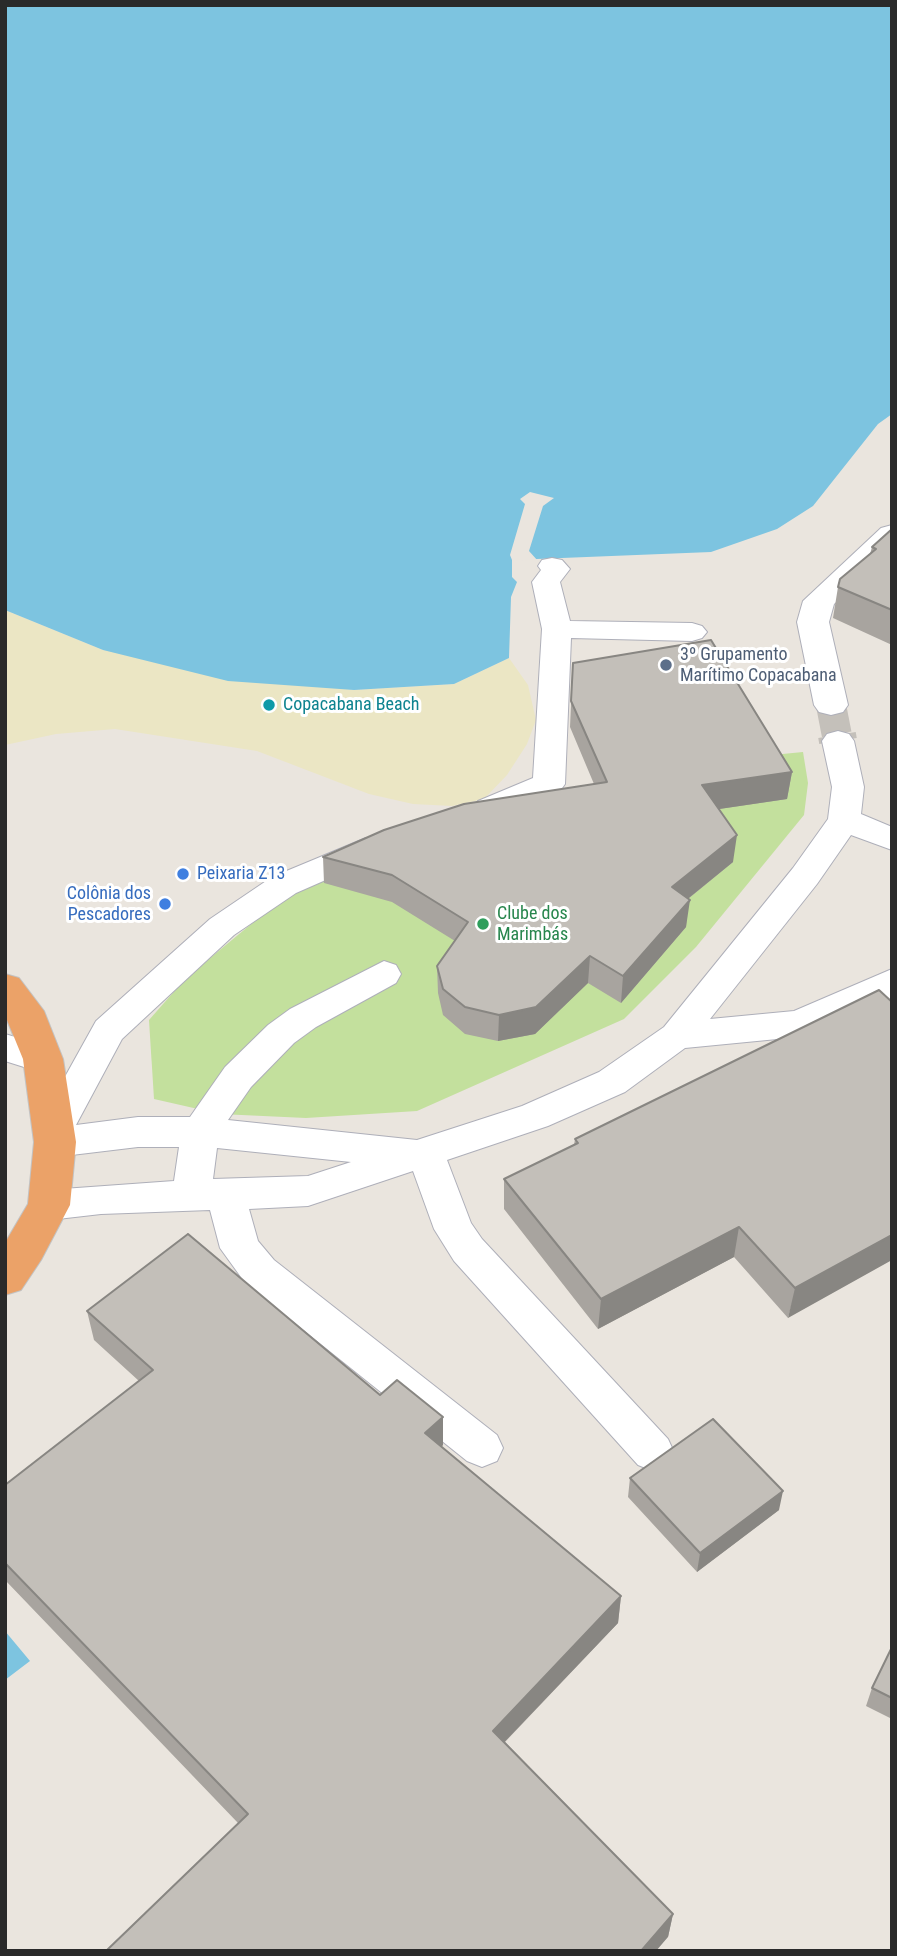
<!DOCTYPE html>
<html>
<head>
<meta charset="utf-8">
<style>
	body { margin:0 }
	#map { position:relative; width:897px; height:1956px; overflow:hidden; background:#eae5de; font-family:"Roboto Condensed",sans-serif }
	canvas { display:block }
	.frame { position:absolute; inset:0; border:7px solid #2a2a2a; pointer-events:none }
</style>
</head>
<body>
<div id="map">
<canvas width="897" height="1956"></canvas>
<div class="frame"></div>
</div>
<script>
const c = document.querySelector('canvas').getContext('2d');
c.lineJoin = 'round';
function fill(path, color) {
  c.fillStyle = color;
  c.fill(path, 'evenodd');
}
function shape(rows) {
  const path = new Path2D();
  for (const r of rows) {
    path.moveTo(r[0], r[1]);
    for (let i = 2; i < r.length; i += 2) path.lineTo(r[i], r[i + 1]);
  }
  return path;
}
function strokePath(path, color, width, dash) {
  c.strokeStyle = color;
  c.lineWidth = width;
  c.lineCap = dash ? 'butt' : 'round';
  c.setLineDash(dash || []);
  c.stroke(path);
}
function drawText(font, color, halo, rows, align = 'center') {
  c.font = font + ' "Roboto Condensed",sans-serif';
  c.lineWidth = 6;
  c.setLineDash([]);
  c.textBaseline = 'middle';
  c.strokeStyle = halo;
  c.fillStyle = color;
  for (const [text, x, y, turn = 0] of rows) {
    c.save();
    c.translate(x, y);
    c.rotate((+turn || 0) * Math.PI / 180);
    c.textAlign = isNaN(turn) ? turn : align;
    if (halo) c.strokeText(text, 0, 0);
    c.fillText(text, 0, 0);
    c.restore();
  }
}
const sand = shape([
	[5,610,103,650,353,690,454,684,509,658,528,685,536,720,527,744,507,775,484,799,452,806,413,804,369,794,257,751,115,729,56,734,5,745]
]);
const pitch = shape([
	[803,752,808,783,804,815,696,947,624,1019,417,1111,306,1118,220,1114,154,1099,149,1020,186,978,279,901,377,855,762,756]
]);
const water = shape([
	[5,5,892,5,892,414,878,424,813,506,777,529,711,552,512,560,512,577,517,582,511,597,509,658,454,684,354,690,228,681,103,650,5,610],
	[5,1631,30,1661,5,1680]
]);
const pier = shape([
	[530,492,554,498,543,506,529,551,538,561,512,560,510,555,525,504,520,499]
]);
const streetTunnelFar1 = shape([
	[831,705,837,736]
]);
const streetTunnel = shape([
	[837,735,838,741]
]);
const lane = shape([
	[552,558,562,560,570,569,560,582,570,621,692,623,702,626,707,632,702,638,692,641,571,638,565,784,560,791,489,820,478,817,473,809,478,801,533,778,542,629,532,582,541,570,538,566,542,560,552,558],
	[838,731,849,734,854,741,864,787,861,814,892,827,892,850,851,835,817,884,710,1019,794,1011,892,969,892,999,798,1037,685,1048,625,1092,548,1126,447,1160,471,1223,482,1239,668,1439,674,1452,668,1465,653,1471,638,1465,454,1261,434,1229,413,1171,308,1206,249,1209,258,1241,274,1260,497,1435,503,1448,497,1461,482,1467,467,1461,246,1284,220,1248,210,1210,101,1214,49,1220,35,1216,30,1205,35,1194,49,1190,174,1181,179,1147,138,1147,55,1157,42,1152,36,1142,40,1135,36,1129,96,1021,210,919,272,877,366,838,378,841,382,849,378,857,296,893,234,935,122,1039,76,1125,138,1117,190,1117,225,1067,268,1025,290,1009,384,961,396,965,401,974,396,983,316,1027,294,1043,251,1087,228,1120,417,1140,522,1106,599,1072,664,1027,793,868,828,819,832,787,822,741,827,734,838,731],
	[217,1148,351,1162,308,1176,213,1179,217,1148],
	[5,1034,56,1049,61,1059,56,1069,43,1073,5,1061,5,1034]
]);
const street = shape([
	[892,525,892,551,834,604,829,622,848,705,843,712,831,715,819,712,814,705,797,622,803,601,881,528,892,525]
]);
const highway = shape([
	[5,974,19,978,44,1011,63,1059,76,1142,70,1205,41,1260,21,1290,5,1295,5,1243,28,1204,34,1142,23,1059,5,1015,5,974]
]);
const wall = shape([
	[892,529,892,645,833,618,838,587,870,554,872,547],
	[573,663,792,772,787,799,719,809,733,862,688,899,686,927,621,1003,588,983,535,1034,498,1041,465,1034,443,1015,438,993,437,966,455,941,392,902,324,883,323,857,594,784,570,727],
	[879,990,788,1318,734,1257,598,1329,504,1209,504,1179,574,1145,575,1139],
	[87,1311,380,1395,443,1445,441,1447,621,1596,618,1623,505,1742,673,1914,668,1937,238,1823,5,1580,5,1485,139,1381,94,1340],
	[630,1478,779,1510,697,1572,628,1497],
	[892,1647,892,1719,866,1706,872,1688]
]);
const shadedWall = shape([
	[792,772,787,799,699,812,702,785],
	[737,835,733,862,669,914,672,887],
	[690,900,686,927,621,1003,623,976],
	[590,956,588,983,535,1034,498,1041,499,1015],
	[739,1227,734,1257,598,1329,601,1299],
	[892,1235,892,1260,788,1318,795,1288],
	[443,1417,443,1445,426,1461,425,1433],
	[783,1491,779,1510,697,1572,700,1553],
	[621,1596,618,1623,492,1755,493,1731],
	[673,1914,668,1937,656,1951,641,1951]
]);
const building = shape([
	[892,529,892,610,838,587,840,579,876,549,872,547,892,529],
	[711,640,792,772,702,785,737,835,672,887,690,900,623,976,590,956,536,1007,499,1015,465,1007,443,989,437,966,468,922,392,875,323,857,384,830,464,804,607,782,571,701,573,663,711,640],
	[879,990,892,1002,892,1235,795,1288,739,1227,601,1299,504,1179,578,1143,575,1139,879,990],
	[188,1234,380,1395,397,1380,443,1417,425,1433,621,1596,493,1731,673,1914,641,1951,106,1951,248,1814,5,1563,5,1485,153,1370,87,1311,188,1234],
	[713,1419,783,1491,700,1553,630,1478,713,1419],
	[892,1647,892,1698,872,1688,892,1647]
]);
const markers = [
	[666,665,7,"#5c6f8a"],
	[269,705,7,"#0f9aa8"],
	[183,874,7,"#3f7fe0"],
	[165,904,7,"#3f7fe0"],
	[483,924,7,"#2e9e5b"]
];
const serviceNames = [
	["3º Grupamento",680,655],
	["Marítimo Copacabana",680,676]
];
const cultureNames = [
	["Copacabana Beach",283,705]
];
const shopNames = [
	["Peixaria Z13",197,874],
	["Colônia dos",151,894,"right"],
	["Pescadores",151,915,"right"]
];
const leisureNames = [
	["Clube dos",497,914],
	["Marimbás",497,935]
];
fill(sand, '#ebe6c4');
fill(pitch, '#c3e09d');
fill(water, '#7dc4e0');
fill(pier, '#eae5de');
strokePath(streetTunnelFar1, '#c4c0ba', 30, [30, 15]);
strokePath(streetTunnel, '#c4c0ba', 38, [38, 19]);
strokePath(lane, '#aeafb9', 2);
strokePath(street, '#aeafb9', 2);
strokePath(highway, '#c3c3c3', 2);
fill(lane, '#fff');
fill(street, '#fff');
fill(highway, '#eba268');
fill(wall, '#a8a49f');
fill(shadedWall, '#888682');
fill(building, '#c3bfb9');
strokePath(building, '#888682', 2);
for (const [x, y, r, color] of markers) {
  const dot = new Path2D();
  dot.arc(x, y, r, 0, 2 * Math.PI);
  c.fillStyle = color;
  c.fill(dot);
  strokePath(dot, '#fff', 2.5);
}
drawText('18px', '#4e5e75', '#fff', serviceNames, 'left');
drawText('18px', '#0d838f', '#fff', cultureNames, 'left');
drawText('18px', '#366cbe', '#fff', shopNames, 'left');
drawText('18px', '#27864d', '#fff', leisureNames, 'left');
</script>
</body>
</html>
